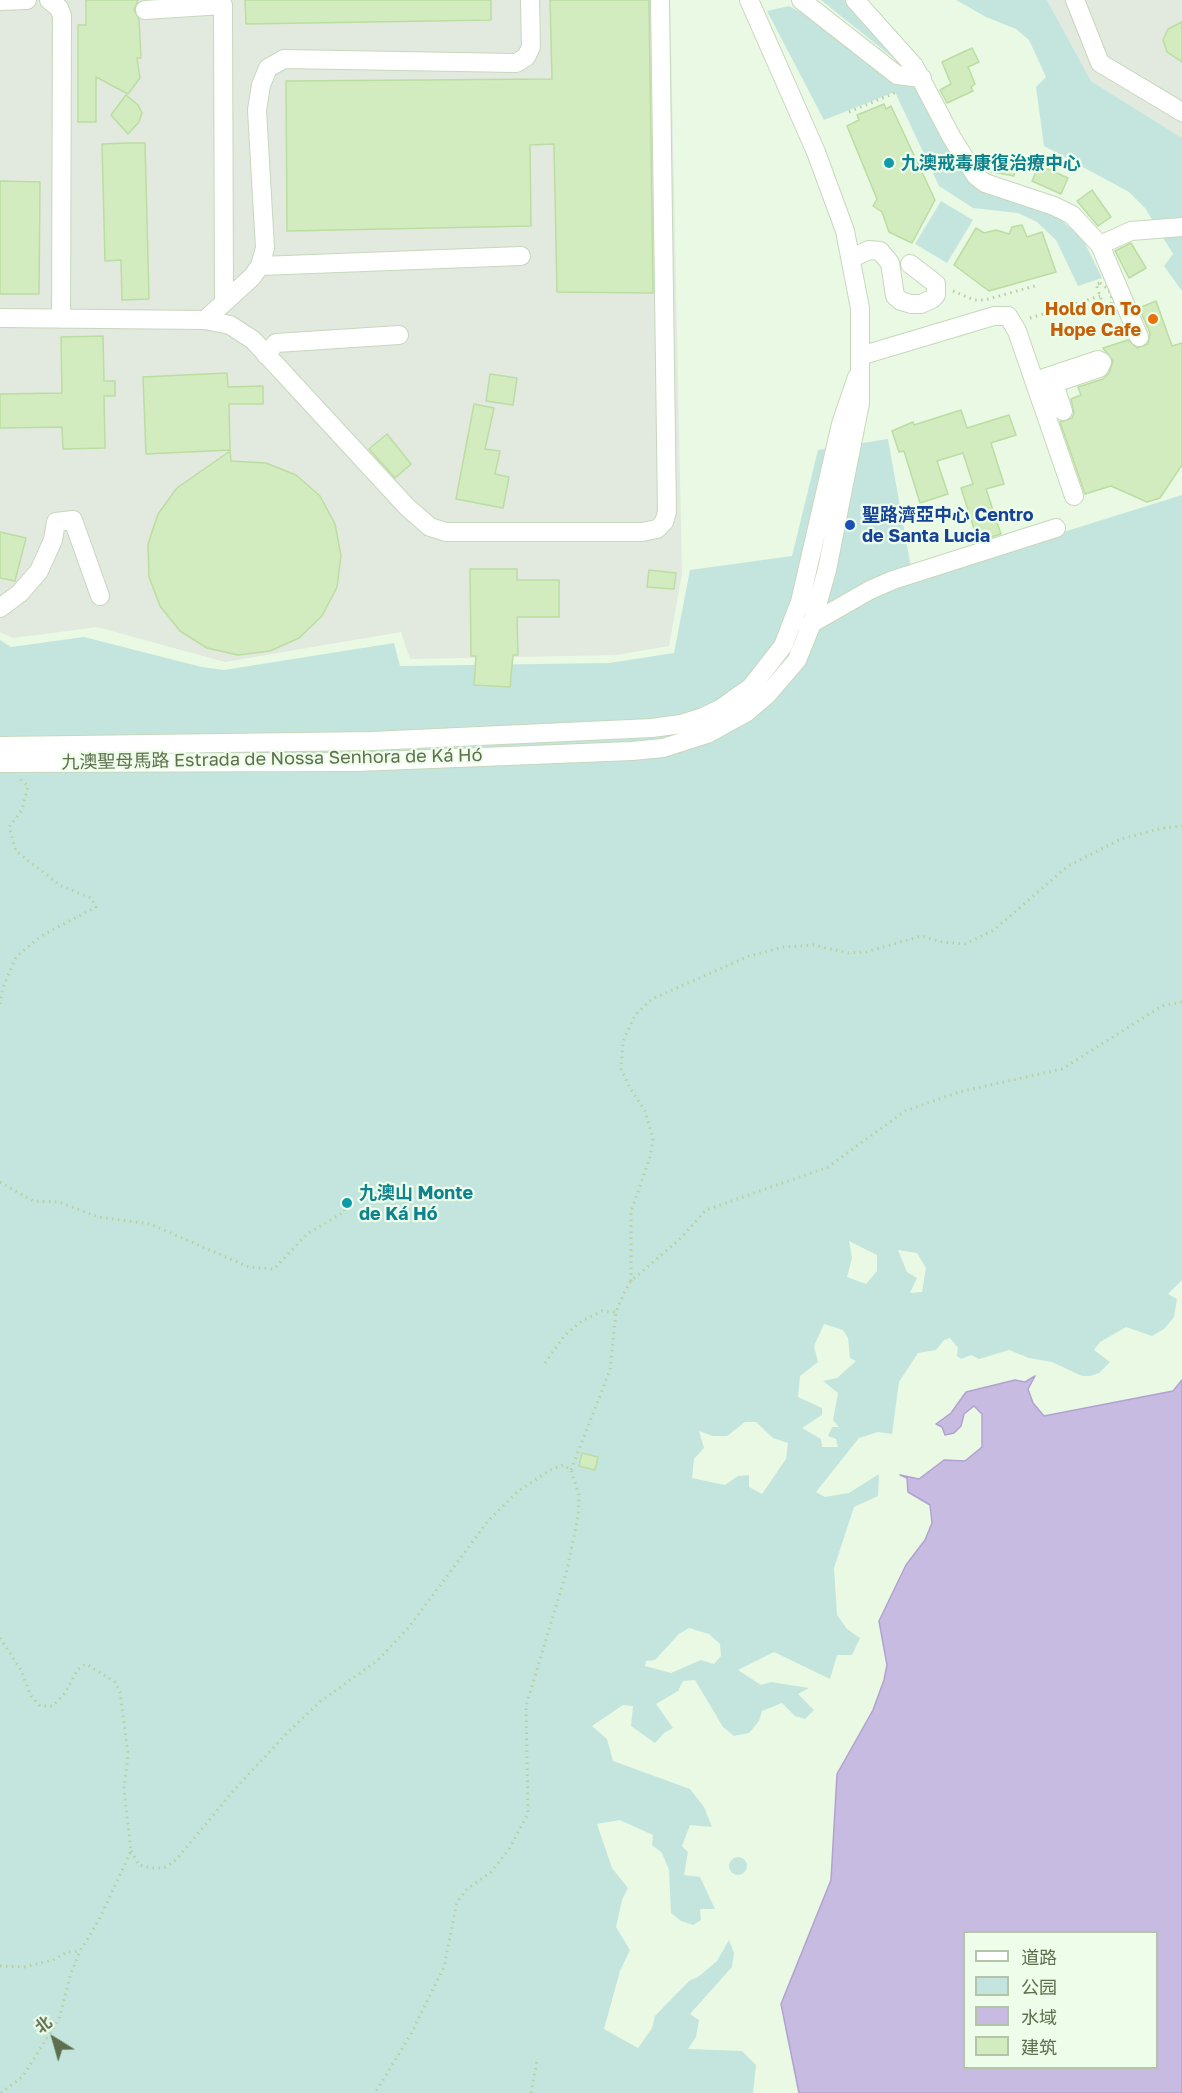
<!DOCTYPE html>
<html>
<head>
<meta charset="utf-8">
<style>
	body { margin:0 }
	#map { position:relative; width:1182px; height:2093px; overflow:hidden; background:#e9f9e4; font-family:"Golos Text","Noto Sans SC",sans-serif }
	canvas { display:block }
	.legend { position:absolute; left:963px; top:1931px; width:195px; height:138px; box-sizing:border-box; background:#eefdea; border:2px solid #b4c4ab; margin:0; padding:8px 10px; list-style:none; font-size:18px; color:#5d6f4d }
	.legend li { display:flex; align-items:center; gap:12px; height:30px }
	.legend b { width:30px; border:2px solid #b4c4ab }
	.north { position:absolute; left:24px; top:2009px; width:60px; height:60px; -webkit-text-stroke:4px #eefdea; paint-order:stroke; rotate:323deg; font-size:16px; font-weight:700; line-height:24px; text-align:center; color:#5d6f4d }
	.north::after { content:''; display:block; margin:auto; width:21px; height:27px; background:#5d6f4d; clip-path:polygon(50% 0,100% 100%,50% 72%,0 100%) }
</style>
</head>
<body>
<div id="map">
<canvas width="1182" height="2093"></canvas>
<ul class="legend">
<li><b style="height:8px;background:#fff"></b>道路</li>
<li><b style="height:16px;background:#c4e5de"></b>公园</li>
<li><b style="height:16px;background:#c7bbe1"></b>水域</li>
<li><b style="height:16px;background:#d2ecbf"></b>建筑</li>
</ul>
<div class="north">北</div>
</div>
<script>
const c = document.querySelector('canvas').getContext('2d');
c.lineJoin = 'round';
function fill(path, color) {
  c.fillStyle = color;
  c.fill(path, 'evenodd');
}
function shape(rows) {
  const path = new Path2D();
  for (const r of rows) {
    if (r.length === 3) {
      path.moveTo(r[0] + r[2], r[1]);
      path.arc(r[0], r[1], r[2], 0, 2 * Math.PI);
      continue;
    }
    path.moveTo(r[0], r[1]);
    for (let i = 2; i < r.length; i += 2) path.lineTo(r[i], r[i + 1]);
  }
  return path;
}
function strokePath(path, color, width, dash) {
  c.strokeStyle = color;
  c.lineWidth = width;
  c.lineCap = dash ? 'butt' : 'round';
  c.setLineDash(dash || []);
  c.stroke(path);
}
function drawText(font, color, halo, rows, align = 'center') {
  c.font = font + ' "Golos Text","Noto Sans SC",sans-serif';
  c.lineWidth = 4.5;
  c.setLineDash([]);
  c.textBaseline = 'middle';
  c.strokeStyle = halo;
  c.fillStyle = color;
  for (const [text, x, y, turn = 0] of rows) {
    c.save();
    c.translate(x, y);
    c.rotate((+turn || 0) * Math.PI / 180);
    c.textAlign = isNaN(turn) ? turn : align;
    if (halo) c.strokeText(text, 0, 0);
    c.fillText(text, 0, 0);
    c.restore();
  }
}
const industrial = shape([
	[0,0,670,0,682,573,669,646,616,655,410,659,401,632,225,662,97,627,13,638,0,632],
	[1047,0,1182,0,1182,138,1091,81]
]);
const green = shape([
	[821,0,844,0,907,69],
	[956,0,1047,0,1091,81,1182,138,1182,291,1164,266,1173,254,1145,208,1129,192,1044,146,1036,87,1046,77,1029,40,1016,29,986,17],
	[789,6,811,18,884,77,901,85,917,86,966,175,1054,214,1083,239,1102,278,1078,286,1056,240,1037,222,1018,213,973,208,939,186,895,92,824,120,767,11],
	[941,201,973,220,947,263,915,244],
	[888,439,913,579,1182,495,1182,1280,1168,1294,1177,1299,1174,1317,1164,1329,1152,1336,1126,1327,1100,1342,1094,1350,1110,1362,1099,1373,1090,1376,1082,1376,1052,1362,1029,1358,1009,1350,979,1359,971,1355,961,1359,957,1356,958,1348,950,1338,944,1340,936,1350,918,1353,899,1382,892,1434,878,1432,859,1438,816,1492,825,1497,849,1493,879,1474,878,1496,854,1507,834,1568,837,1615,847,1629,860,1638,852,1655,837,1655,830,1679,774,1652,738,1670,761,1685,771,1682,809,1688,798,1694,814,1710,805,1719,795,1716,782,1703,762,1711,759,1721,749,1733,734,1736,723,1727,695,1680,683,1681,678,1691,656,1704,673,1728,664,1733,655,1743,631,1726,633,1706,623,1705,592,1726,607,1739,613,1761,690,1789,704,1807,712,1827,690,1825,682,1846,688,1852,684,1875,700,1877,715,1909,700,1909,701,1920,693,1925,681,1921,671,1913,669,1870,662,1853,652,1845,653,1835,620,1820,597,1824,612,1868,628,1888,622,1900,616,1927,630,1950,620,1971,604,2029,638,2048,652,2028,655,2016,689,1981,698,1977,717,1961,729,1940,734,1953,732,1967,690,2014,699,2020,696,2037,688,2049,742,2051,756,2065,753,2093,0,2093,0,640,11,647,84,637,202,667,224,670,394,643,400,666,609,663,674,653,690,570,792,556,818,450],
	[849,1241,877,1255,877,1271,866,1284,847,1277,852,1258],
	[898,1250,917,1253,926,1268,922,1292,910,1293,917,1278,907,1272],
	[824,1324,843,1330,848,1338,850,1358,856,1361,837,1378,823,1381,838,1393,833,1420,839,1427,832,1427,828,1436,836,1439,838,1447,822,1447,821,1439,802,1428,822,1415,822,1408,798,1397,800,1376,818,1362,814,1346],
	[745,1422,756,1422,773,1438,788,1443,786,1459,762,1494,749,1487,749,1475,738,1476,725,1485,692,1478,694,1459,704,1448,699,1431,713,1436,727,1436],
	[689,1628,709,1634,720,1644,721,1656,714,1664,701,1660,671,1673,645,1666,646,1661,655,1660,679,1634],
	[738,1866,9]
]);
const water = shape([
	[1035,1376,1028,1389,1033,1403,1044,1416,1173,1391,1182,1380,1182,2093,799,2093,781,2004,831,1880,837,1774,873,1710,884,1680,887,1665,879,1621,906,1565,925,1540,932,1523,930,1505,908,1492,907,1478,900,1475,919,1479,944,1460,965,1461,982,1447,982,1414,974,1406,964,1414,961,1426,954,1433,945,1435,942,1427,936,1424,951,1413,966,1392,1015,1380,1025,1382,1035,1376],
	[964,1932,1156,1932,1156,2068,964,2068,964,1932]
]);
const building = shape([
	[86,0,138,0,134,10,139,19,141,58,137,58,140,78,128,94,96,77,96,122,78,122,78,25,86,25,86,0],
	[245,0,491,0,491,20,246,24,245,0],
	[550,0,649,0,653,293,557,292,554,144,530,145,531,226,287,231,286,81,552,79,550,0],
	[1182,22,1182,62,1167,52,1163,40,1168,29,1182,22],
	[972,48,979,62,968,67,975,84,971,87,973,91,947,103,940,90,951,84,942,62,972,48],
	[126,95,138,105,142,113,139,122,128,134,111,115,126,95],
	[884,104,886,109,891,106,935,200,912,243,889,232,882,212,873,206,877,199,847,126,859,120,857,115,884,104],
	[129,143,145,143,149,299,122,300,121,260,105,261,102,144,129,143],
	[985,154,1017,160,1014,176,987,171,983,166,985,154],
	[1039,165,1068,178,1061,194,1032,181,1039,165],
	[0,181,40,182,39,294,0,294,0,181],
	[1092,190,1111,217,1098,226,1077,201,1092,190],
	[1022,225,1027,237,1042,232,1056,272,989,291,954,265,976,228,984,233,996,230,1009,234,1012,227,1022,225],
	[1131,243,1146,268,1129,278,1115,251,1131,243],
	[1156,301,1172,346,1182,343,1182,465,1160,498,1147,502,1111,486,1085,494,1060,422,1072,418,1074,413,1071,399,1081,395,1078,387,1103,379,1109,373,1113,361,1103,348,1128,340,1137,348,1148,344,1150,333,1139,308,1156,301],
	[103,336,104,381,115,381,115,396,104,396,105,448,63,449,62,427,0,428,0,394,62,393,61,337,103,336],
	[227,373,228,387,263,386,263,404,229,404,230,450,146,454,143,377,227,373],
	[490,374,517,378,513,405,486,401,490,374],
	[474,404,494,408,485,449,500,451,495,474,509,477,503,508,456,499,474,404],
	[961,410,967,428,1009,415,1016,435,991,443,1004,484,986,489,1001,534,978,541,961,488,973,484,963,453,937,461,948,494,920,503,904,451,899,452,892,431,913,422,914,425,961,410],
	[387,434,411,464,395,478,369,449,387,434],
	[230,451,231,461,266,463,296,475,320,496,335,524,341,556,337,587,322,616,299,638,270,651,238,655,207,648,180,631,160,606,149,577,148,544,158,514,177,488,230,451],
	[0,532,26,538,15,581,0,578,0,532],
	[470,569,517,569,517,580,559,580,559,617,517,617,518,655,513,655,510,687,474,685,476,656,471,656,470,569],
	[649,570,676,573,674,589,647,587,649,570],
	[582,1453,598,1457,595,1470,579,1466,582,1453]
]);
const path = shape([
	[849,112,897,92],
	[1100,283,1109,290,1112,299,1111,306,1105,311,1096,284,1100,283],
	[953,291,974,300,985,300,1038,285],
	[1030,318,1100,296],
	[0,1004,3,987,16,957,41,936,96,907,91,898,61,886,16,851,9,827,22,810,28,786,20,779],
	[0,1182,33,1201,59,1202,98,1217,150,1224,249,1267,274,1269,307,1234,344,1212,347,1202],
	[631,1281,631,1212,650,1157,653,1139,645,1111,630,1088,621,1069,623,1041,635,1015,652,999,749,956,784,947,814,945,848,953,866,952,921,936,942,942,965,944,994,930,1068,866,1121,839,1163,828,1182,826],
	[545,1363,565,1335,582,1321,602,1311,616,1312],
	[571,1470,610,1370,616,1312,625,1291,631,1281,681,1238,706,1210,828,1167,905,1111,959,1092,1062,1069,1162,1006,1182,1002],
	[0,1638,21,1670,31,1696,40,1706,53,1706,65,1693,78,1669,86,1664,115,1682,120,1692,128,1754,124,1789,131,1851,99,1920,80,1951,71,1973,59,2019,23,2076,1,2093],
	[131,1851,139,1865,151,1868,164,1868,176,1860,234,1790,287,1733,321,1701,378,1660,409,1627,488,1521,517,1492,550,1470,563,1465,571,1470,579,1495,578,1517,567,1570,526,1706,528,1814,509,1849,491,1872,467,1889,457,1902,444,1967,411,2034,375,2093],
	[0,1966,24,1967,53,1960,67,1952,79,1951],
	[531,2093,537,2060]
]);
const minor = shape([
	[49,0,59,8,62,16,61,319],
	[801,0,897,75,922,78],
	[855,0,914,66,952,138,976,176,985,183,1054,206,1072,215,1100,245,1139,337],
	[1075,0,1100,63,1182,112],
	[0,1,27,0],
	[145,10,223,5,224,303],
	[1100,245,1131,231,1182,227],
	[852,258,869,250,880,251,890,263,895,296,901,301,911,304,921,304,932,299,936,295,936,284,910,264],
	[260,266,521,256],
	[0,318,205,320,230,325,253,340,407,507,430,527,446,532,642,532,657,529,664,522,667,512,660,0],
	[205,320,252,277,260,266,265,248,257,110,261,85,268,68,284,59,516,63,526,57,531,47,530,0],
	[266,355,276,343,399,335],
	[860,356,994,316,1008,316,1017,331,1074,496],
	[1035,381,1098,360,1102,362,1099,368,1037,389],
	[1048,385,1056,390,1063,411],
	[0,608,20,593,39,571,53,540,56,522,73,520,100,596],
	[807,626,870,590,893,580,1056,528],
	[0,746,372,741,652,728,681,724,703,717,720,709,751,687,783,646,800,602,841,424,857,377],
	[0,763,357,762,632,751,663,748,707,734,747,712,767,695,797,660,812,623,827,570,860,403,860,308,845,231,816,152,749,0]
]);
const markers = [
	[889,163,6,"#0f9aa8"],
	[1153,319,6,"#e8710a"],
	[850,525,6,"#1a4fb4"],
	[347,1203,6,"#0f9aa8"]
];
const cultureNames = [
	["九澳戒毒康復治療中心",901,163],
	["九澳山 Monte",359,1193],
	["de Ká Hó",359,1214]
];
const foodNames = [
	["Hold On To",1141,309],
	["Hope Cafe",1141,330]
];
const transitNames = [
	["聖路濟亞中心 Centro",862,515],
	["de Santa Lucia",862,536]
];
const streetNames = [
	["九澳聖母馬路 Estrada de Nossa Senhora de Ká Hó",272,759,-1]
];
fill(industrial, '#e2e9de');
fill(green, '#c4e5de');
fill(water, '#c7bbe1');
strokePath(water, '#b2a2d1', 1.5);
fill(building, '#d2ecbf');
strokePath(building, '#bbdda1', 1.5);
strokePath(minor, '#c6d8bc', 20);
strokePath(path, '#b6d0a2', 3, [1.5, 4.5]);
strokePath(minor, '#fff', 18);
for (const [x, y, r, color] of markers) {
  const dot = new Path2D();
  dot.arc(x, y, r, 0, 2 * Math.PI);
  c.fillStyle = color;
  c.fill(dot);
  strokePath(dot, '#eefdea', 2);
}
drawText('bold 18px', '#0d838f', '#eefdea', cultureNames, 'left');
drawText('bold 18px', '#c56008', '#eefdea', foodNames, 'right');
drawText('bold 18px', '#164399', '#eefdea', transitNames, 'left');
drawText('18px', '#5d6f4d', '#eefdea', streetNames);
</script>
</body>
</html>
